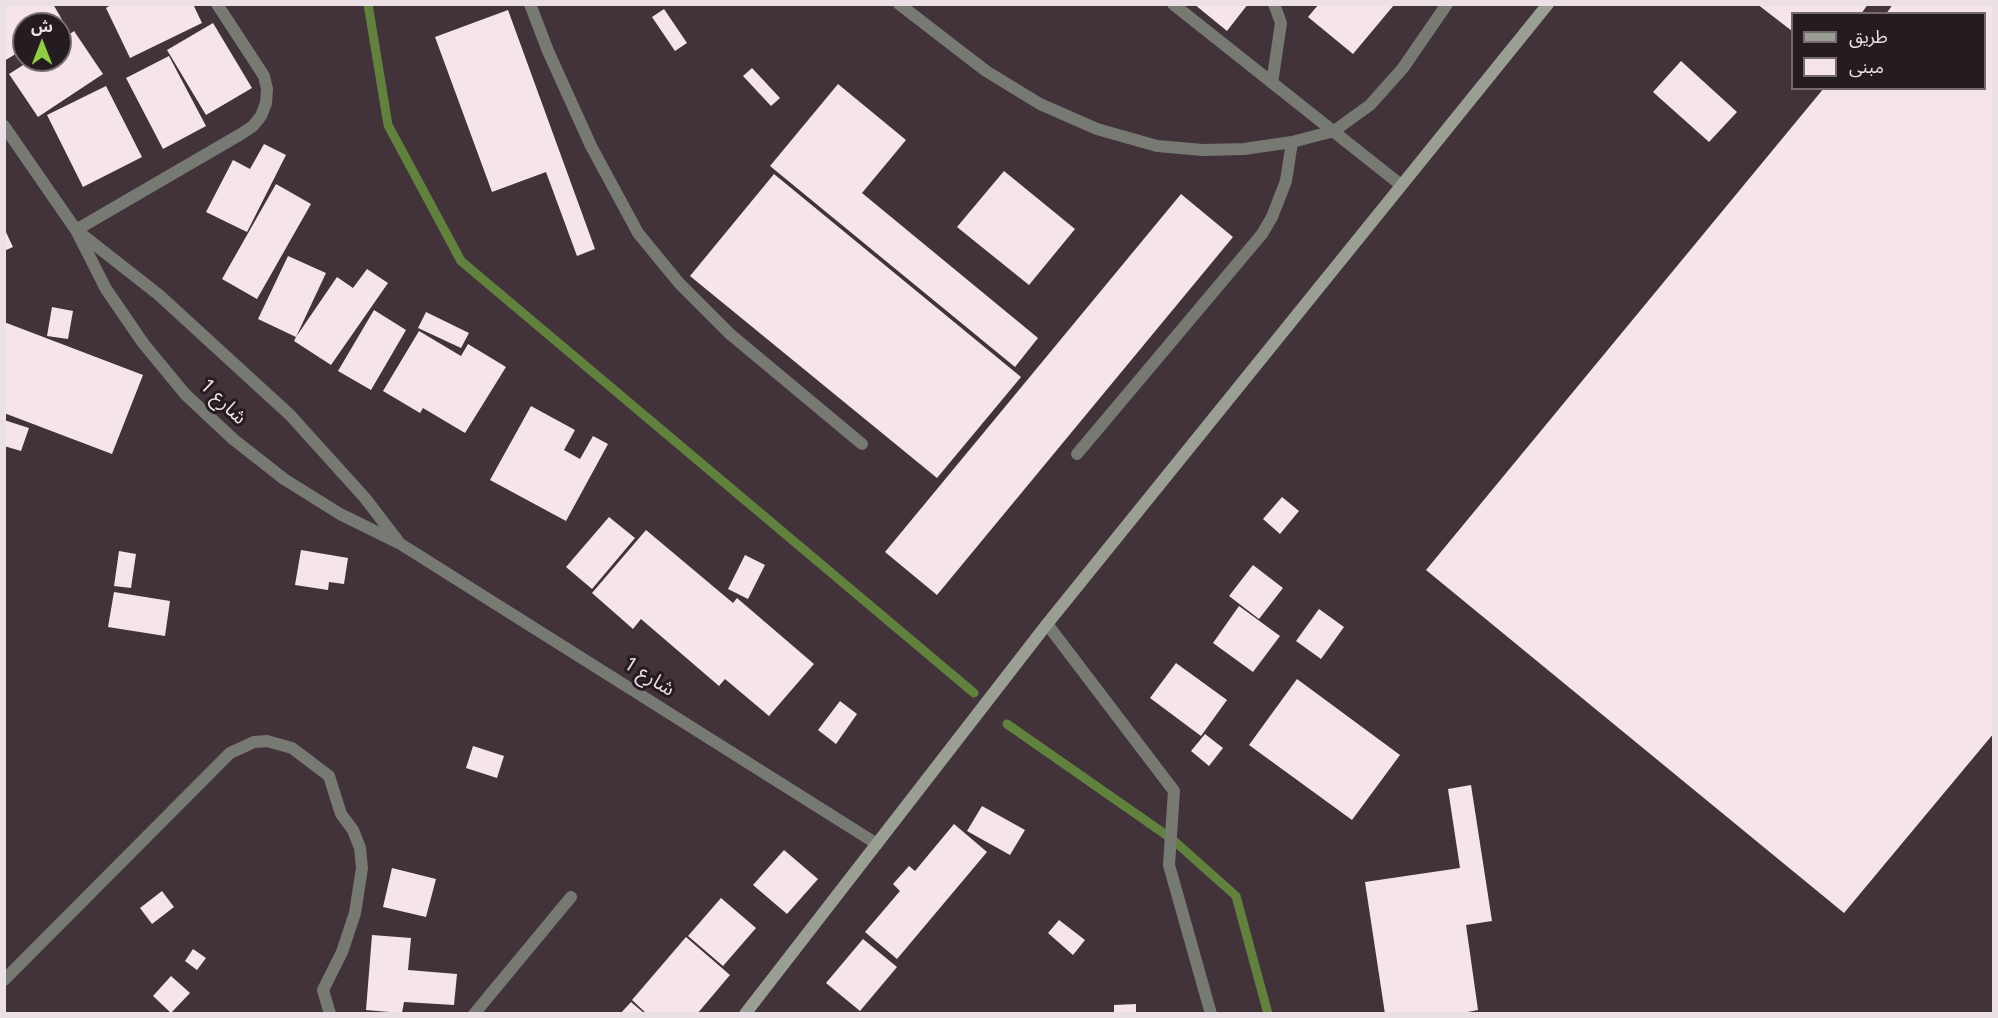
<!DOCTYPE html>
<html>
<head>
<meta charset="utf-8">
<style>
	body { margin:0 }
	#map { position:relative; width:1998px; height:1018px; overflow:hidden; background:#42323a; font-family:"Noto Sans","Noto Sans Arabic",sans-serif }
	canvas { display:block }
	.frame { position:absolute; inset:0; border:6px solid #ebe0e6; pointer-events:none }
	.legend { position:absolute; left:1791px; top:12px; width:195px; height:78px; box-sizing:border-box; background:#241c20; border:2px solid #746a6f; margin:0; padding:8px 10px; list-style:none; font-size:18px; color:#ebe0e6 }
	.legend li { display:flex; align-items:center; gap:12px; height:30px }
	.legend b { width:30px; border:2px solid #746a6f }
	.north { position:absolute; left:12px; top:12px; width:60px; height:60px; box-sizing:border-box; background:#241c20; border:2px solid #746a6f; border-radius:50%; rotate:0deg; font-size:16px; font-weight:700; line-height:24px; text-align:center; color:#ebe0e6 }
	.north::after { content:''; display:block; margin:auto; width:21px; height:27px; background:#90cd41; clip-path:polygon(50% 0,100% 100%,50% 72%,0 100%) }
</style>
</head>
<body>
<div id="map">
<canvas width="1998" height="1018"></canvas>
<div class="frame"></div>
<ul class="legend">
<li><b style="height:8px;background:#999f93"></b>طريق</li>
<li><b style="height:16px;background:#f5e4ec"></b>مبنى</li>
</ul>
<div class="north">ش</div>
</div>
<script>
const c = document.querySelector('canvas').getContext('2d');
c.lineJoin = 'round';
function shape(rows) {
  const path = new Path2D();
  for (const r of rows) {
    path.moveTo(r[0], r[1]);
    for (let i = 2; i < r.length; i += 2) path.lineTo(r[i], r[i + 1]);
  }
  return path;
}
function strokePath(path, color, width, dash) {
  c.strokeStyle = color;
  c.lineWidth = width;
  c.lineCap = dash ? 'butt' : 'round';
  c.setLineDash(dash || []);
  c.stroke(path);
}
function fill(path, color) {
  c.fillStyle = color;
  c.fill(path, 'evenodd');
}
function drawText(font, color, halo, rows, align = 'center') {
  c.font = font + ' "Noto Sans","Noto Sans Arabic",sans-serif';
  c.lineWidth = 6;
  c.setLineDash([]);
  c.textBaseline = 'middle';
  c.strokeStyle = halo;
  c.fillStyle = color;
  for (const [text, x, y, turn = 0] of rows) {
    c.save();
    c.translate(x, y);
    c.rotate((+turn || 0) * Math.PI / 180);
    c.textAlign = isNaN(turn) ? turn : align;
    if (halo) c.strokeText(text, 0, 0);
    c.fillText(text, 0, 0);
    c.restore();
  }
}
const stream = shape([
	[368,4,388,125,461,261,974,693],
	[1007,724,1172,839,1236,896,1268,1014]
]);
const building = shape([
	[4,4,53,4,64,23,60,26,60,24,24,24,24,49,4,61],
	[112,4,193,4,202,23,130,58,106,8],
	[1194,4,1248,4,1227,31],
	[1757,4,1868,4,1861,14,1792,14,1792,31],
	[1893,4,1994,4,1994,733,1844,913,1426,570,1824,88,1984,88,1984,14,1886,14],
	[1318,5,1394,5,1353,54,1308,17],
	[664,9,687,43,675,51,652,17],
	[508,10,595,249,577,256,546,172,492,192,435,37],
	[213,23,252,88,206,115,167,50],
	[74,31,103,74,38,117,9,74,31,60,60,60,60,41],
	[169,56,206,126,163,149,126,78],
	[1681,61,1737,112,1709,142,1653,92],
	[752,68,780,98,771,106,743,76],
	[838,84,906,140,862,193,1038,338,1015,367,770,166],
	[106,86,142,157,83,187,47,115],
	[264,144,286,155,247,232,206,212,233,160,250,169],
	[1004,171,1075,229,1029,285,957,227],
	[774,174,1021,377,937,478,690,276],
	[276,184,311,204,257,299,222,279],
	[1181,194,1233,237,937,595,885,552],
	[4,228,13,247,4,251],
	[288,256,326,273,296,337,337,277,353,288,367,269,388,283,331,365,294,341,296,337,258,319],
	[52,307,73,311,68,339,47,336],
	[374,310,406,330,371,390,338,371],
	[426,312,469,333,461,348,418,328],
	[4,322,143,375,112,454,4,413],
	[419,331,461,356,468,344,506,367,465,433,423,408,420,413,383,391],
	[531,406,575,430,564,450,580,459,593,436,608,444,566,521,490,480],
	[4,420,29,428,21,451,4,446],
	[1282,497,1299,511,1280,534,1263,519],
	[609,517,635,538,592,589,566,567],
	[646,530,733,603,737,598,814,664,769,716,725,679,719,686,641,619,633,629,592,593],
	[301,550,348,558,344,584,329,582,328,590,295,585],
	[119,551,136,554,131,588,114,586],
	[745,555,765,565,748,599,728,589],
	[1253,565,1283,588,1259,619,1229,596],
	[114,592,170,601,165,636,108,627],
	[1239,606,1280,636,1253,672,1213,643],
	[1319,609,1344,627,1321,659,1296,641],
	[1176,663,1227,700,1201,736,1150,698],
	[1297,679,1400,755,1352,820,1249,745],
	[840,701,857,714,836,744,818,730],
	[1205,734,1223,748,1209,766,1191,751],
	[473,746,504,756,497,778,466,768],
	[1471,785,1492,921,1466,925,1478,1010,1457,1014,1385,1014,1365,882,1460,868,1448,789],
	[982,806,1025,830,1010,855,967,831],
	[954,824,987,852,897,959,865,932,900,891,893,884,909,866,915,871],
	[784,850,818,879,787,914,753,885],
	[392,868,436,879,426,917,383,907],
	[162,891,174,907,152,924,140,908],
	[721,898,756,928,723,966,688,936],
	[1059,920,1085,940,1073,955,1048,933],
	[372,935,411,938,408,970,457,974,454,1005,404,1002,402,1013,366,1010],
	[686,937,730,975,697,1014,647,1014,632,1000],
	[863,939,897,967,860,1011,826,983],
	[193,949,206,958,197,970,185,961],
	[171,976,190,993,171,1013,153,996],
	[631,1002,645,1014,620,1014],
	[1136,1004,1136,1014,1114,1014,1114,1005]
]);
const service = shape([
	[530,4,548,51,591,146,638,233,679,283,730,334,862,444],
	[899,4,986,71,1040,104,1097,129,1157,146,1203,150,1244,149,1292,142,1334,131,1370,105,1403,68,1447,4],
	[1272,83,1281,23,1274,4],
	[1077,454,1262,234,1272,217,1286,181,1292,142]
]);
const minor = shape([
	[1173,4,1401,185],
	[4,126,76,230,106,289,143,343,185,394,233,439,284,479,340,514,399,543,877,844],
	[76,230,241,134,253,126,261,116,266,103,267,89,264,76,217,4],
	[80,233,159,295,290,415,365,498,398,541],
	[1047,624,1174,791,1169,865,1211,1014],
	[4,980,230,753,254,742,267,741,292,748,329,776,341,814,353,830,360,848,362,868,355,913,342,952,323,990,330,1014],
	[474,1014,571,897]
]);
const secondary = shape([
	[745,1014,1047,624,1548,4]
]);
const streetNames = [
	["شارع 1",223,402,44],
	["شارع 1",649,677,32]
];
strokePath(stream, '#61823d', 9);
fill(building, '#f5e4ec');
strokePath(service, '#767a72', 12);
strokePath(minor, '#767a72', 12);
strokePath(secondary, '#999f93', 12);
drawText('20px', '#ebe0e6', '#241c20', streetNames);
</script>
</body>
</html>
